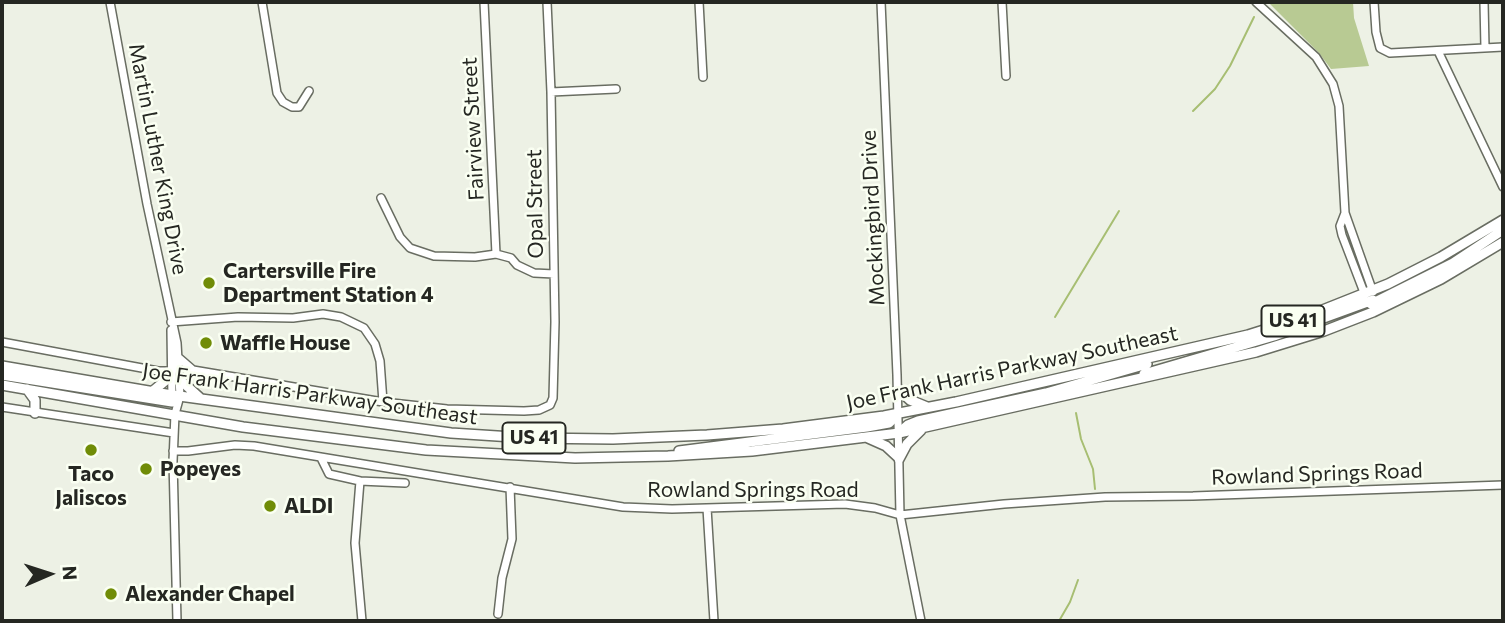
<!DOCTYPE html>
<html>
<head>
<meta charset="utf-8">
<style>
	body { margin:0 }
	#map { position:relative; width:1505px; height:623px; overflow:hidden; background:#edf1e5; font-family:Commissioner,sans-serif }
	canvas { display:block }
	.frame { position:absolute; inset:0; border:4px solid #252722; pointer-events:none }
	.north { position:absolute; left:14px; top:539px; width:70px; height:70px; -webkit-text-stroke:5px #fafff2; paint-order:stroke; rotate:87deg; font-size:19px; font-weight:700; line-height:28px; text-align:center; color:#252722 }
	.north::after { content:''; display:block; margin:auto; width:24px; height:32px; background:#252722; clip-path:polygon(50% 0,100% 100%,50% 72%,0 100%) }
</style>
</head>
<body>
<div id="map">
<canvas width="1505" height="623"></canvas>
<div class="frame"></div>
<div class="north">N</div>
</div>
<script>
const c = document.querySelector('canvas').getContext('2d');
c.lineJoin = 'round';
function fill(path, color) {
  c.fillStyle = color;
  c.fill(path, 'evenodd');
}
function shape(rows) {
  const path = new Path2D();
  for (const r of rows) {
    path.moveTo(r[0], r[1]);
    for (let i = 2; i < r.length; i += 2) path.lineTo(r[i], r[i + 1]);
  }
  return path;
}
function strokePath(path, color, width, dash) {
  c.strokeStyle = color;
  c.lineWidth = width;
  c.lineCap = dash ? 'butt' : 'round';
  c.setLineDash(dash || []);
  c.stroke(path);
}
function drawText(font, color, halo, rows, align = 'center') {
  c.font = font + ' Commissioner,sans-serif';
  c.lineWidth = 5;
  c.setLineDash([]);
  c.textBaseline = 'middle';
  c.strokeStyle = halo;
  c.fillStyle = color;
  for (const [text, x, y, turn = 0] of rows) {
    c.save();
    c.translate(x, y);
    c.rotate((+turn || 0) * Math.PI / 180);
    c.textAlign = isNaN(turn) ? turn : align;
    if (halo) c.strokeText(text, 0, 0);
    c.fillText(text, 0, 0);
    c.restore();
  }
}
const green = shape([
	[1268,2,1353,2,1354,18,1369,66,1331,69,1319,53]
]);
const stream = shape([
	[1193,111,1215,89,1230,66,1254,17],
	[1055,317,1119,211],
	[1076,413,1081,439,1093,469,1095,489],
	[1059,621,1070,602,1078,580]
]);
const minor = shape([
	[110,2,147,204,177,343,180,396,175,414,173,461,177,621],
	[262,2,277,93,283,102,292,107,299,107,309,91],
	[484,2,496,254],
	[699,2,703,77],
	[881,2,897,375,900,515,921,621],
	[1002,2,1006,76],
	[1256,2,1316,57,1333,84,1339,106,1345,213,1373,292],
	[1374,2,1376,32,1380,48,1390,53,1503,47],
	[1484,2,1485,48],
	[1438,51,1503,187],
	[551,92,616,89],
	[381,198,400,237,410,248,434,256,475,257,496,254,511,258,517,265,534,273,554,274],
	[1345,213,1340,226,1342,235,1365,295],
	[171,322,238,317,293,318,323,314,341,317,364,328,375,344,380,361,383,402],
	[171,330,172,398],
	[2,342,158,371,171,371],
	[178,357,193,370,383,402,447,409,524,411,539,410,550,405,553,398,555,322,551,92,547,2],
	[2,407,174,433],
	[173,451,188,451,235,445,254,446,623,507,672,509,845,504,875,508,900,515,1004,504,1105,497,1193,496,1503,485],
	[321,458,329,474,360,481,355,543,362,621],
	[360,481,405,483],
	[707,508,714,621],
	[498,614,502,578,512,539,510,487]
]);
const major = shape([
	[1371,304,1453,263,1503,230],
	[2,366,172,395,451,433,528,438,613,439,707,435,783,429,884,416,956,402,1248,335,1305,317,1388,284,1441,257,1503,220],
	[1144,374,1274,336,1373,300],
	[2,375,172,402],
	[179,379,200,398],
	[2,385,243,427,426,450,575,458,668,456,752,451,899,433,1256,352,1324,331,1373,312,1441,279,1503,242],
	[27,389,35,400,35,413],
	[898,389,910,400,927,407],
	[153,391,165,381,171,371],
	[900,432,908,425,918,421,1046,393,1147,364],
	[868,438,886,446,899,458],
	[679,451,867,427,889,423,898,414],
	[899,459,907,444,921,430]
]);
const markers = [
	[209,283,7,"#708c06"],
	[206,343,7,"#708c06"],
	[91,450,7,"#708c06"],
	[146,469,7,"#708c06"],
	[270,506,7,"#708c06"],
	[111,594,7,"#708c06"]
];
const shields = [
	[1293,321,63],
	[534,438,63]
];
const shieldNames = [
	["US 41",1293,321],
	["US 41",534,438]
];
const streetNames = [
	["Fairview Street",473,129,-93],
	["Martin Luther King Drive",158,159,79],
	["Opal Street",535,204,-91],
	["Mockingbird Drive",873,218,-93],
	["Joe Frank Harris Parkway Southeast",1012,368,-12],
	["Joe Frank Harris Parkway Southeast",310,394,8],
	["Rowland Springs Road",1317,474,-2],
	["Rowland Springs Road",753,490]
];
const poiNames = [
	["Cartersville Fire",223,271],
	["Department Station 4",223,295],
	["Waffle House",220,343],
	["Popeyes",160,469],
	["Taco",91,474,"center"],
	["Jaliscos",91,498,"center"],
	["ALDI",284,506],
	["Alexander Chapel",125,594]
];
fill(green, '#b8ca93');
strokePath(stream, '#a7be72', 2);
strokePath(minor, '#696d62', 10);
strokePath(major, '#696d62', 12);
strokePath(minor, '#fff', 7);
strokePath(major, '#fff', 9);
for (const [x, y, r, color] of markers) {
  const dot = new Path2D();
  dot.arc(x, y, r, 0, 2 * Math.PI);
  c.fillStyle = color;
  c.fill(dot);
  strokePath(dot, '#fafff2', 2.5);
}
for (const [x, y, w] of shields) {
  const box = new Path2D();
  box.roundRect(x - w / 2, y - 15.5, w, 31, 5);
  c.fillStyle = '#fafff2';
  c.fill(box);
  strokePath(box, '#252722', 2);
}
drawText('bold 19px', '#252722', null, shieldNames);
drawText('21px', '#252722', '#fafff2', streetNames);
drawText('bold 21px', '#252722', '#fafff2', poiNames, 'left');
</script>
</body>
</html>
